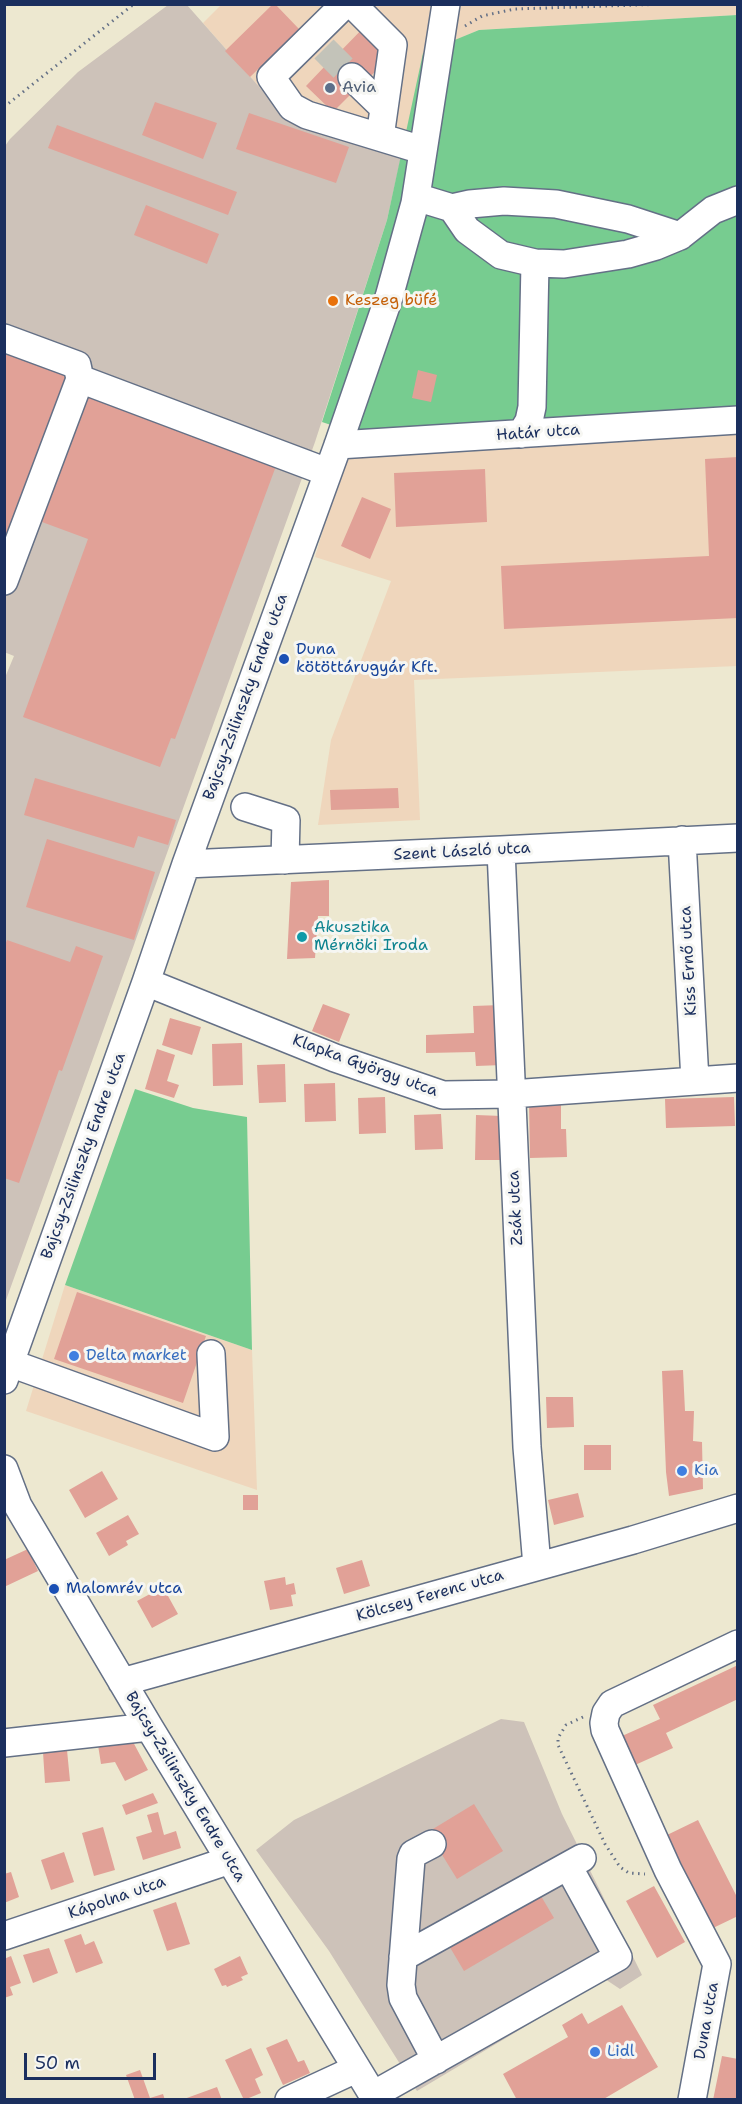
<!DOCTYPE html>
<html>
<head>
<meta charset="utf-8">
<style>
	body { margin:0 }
	#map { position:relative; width:742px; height:2104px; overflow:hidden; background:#ede8d0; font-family:"Shantell Sans",sans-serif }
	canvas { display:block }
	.frame { position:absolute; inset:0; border:6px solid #1b2f5e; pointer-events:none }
	.scale { position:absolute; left:24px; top:2053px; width:132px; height:27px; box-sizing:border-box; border:3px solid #1b2f5e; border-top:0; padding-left:8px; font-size:18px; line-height:21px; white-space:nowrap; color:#1b2f5e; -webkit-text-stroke:4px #f6f6f2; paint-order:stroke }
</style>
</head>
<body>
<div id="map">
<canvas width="742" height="2104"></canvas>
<div class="frame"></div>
<div class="scale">50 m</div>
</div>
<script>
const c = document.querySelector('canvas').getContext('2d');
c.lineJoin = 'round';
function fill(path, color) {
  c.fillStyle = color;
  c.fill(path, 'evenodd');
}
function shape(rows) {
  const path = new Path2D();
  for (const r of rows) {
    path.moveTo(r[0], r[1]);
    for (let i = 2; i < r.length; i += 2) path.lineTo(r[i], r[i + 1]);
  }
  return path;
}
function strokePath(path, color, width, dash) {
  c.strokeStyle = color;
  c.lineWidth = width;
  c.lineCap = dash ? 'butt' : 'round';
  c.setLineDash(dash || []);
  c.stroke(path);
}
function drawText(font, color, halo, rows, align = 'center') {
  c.font = font + ' "Shantell Sans",sans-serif';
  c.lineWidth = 6;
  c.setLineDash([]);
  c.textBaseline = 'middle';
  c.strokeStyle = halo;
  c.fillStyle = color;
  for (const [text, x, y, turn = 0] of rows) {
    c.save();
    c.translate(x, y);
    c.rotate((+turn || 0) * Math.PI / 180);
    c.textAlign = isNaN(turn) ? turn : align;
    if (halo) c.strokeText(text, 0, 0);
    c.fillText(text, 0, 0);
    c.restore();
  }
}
const built = shape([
	[222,4,738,5,737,15,479,30,424,53,401,157,284,115,203,23],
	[737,406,737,666,414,680,420,820,318,825,331,740,391,581,315,557,352,432],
	[65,1285,252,1350,257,1490,26,1411]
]);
const industrial = shape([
	[168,5,187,5,284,115,401,157,387,220,315,442,5,1303,4,680,14,656,4,652,5,146,10,139,78,72],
	[501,1719,524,1722,562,1814,642,1975,620,1989,605,1979,417,2091,329,1951,256,1850,294,1820]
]);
const green = shape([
	[737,15,737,406,352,432,322,422,387,220,423,53,479,30],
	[135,1089,193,1108,247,1117,252,1350,65,1285]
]);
const building = shape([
	[273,4,275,4,299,29,250,77,225,51],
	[372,19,400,46,361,86,333,59],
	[327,64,354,91,333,112,306,86],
	[155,102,217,123,203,159,142,135],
	[249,113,349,147,336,183,236,149],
	[57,125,237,192,228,215,48,148],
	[146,205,219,234,207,264,134,235],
	[4,348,68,372,5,539,4,539],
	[418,370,437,375,431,402,412,398],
	[88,397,276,466,175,739,171,738,160,767,23,717,88,539,42,522],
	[738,457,738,618,504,629,501,566,709,556,705,459],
	[485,469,487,522,396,527,394,473],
	[362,497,391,509,370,559,341,546],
	[35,778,176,820,168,845,138,836,134,848,24,815],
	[398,788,399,808,331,810,330,790],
	[47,839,155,872,134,940,26,907],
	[329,880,329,916,318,916,315,958,287,959,291,882],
	[7,940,70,962,76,946,103,956,62,1071,59,1070,19,1183,4,1178,4,948],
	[323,1004,350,1014,339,1042,312,1031],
	[501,1005,503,1065,476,1066,475,1052,426,1053,426,1035,474,1033,473,1006],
	[170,1018,201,1027,192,1055,162,1045],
	[242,1043,243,1085,213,1086,212,1044],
	[157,1049,175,1055,167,1081,179,1085,174,1098,145,1089],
	[285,1064,286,1102,259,1103,257,1065],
	[335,1083,336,1121,305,1122,304,1084],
	[385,1097,386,1133,359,1134,358,1098],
	[734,1097,735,1126,666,1128,665,1099],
	[561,1101,561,1129,566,1129,567,1157,530,1158,529,1102],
	[441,1114,443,1149,415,1150,414,1115],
	[476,1115,502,1116,501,1160,475,1160],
	[77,1292,206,1336,183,1403,54,1359],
	[683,1370,685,1411,694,1411,693,1441,702,1442,703,1489,669,1496,666,1472,662,1371],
	[546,1397,573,1397,574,1427,547,1428],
	[584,1445,611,1445,611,1470,584,1470],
	[102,1471,118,1499,85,1518,69,1490],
	[578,1493,584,1517,554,1525,548,1500],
	[243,1495,258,1495,258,1510,243,1510],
	[128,1515,139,1534,126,1541,128,1545,109,1556,96,1533],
	[28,1549,38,1571,4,1587,4,1560],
	[362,1560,370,1586,344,1594,336,1568],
	[285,1577,286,1585,294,1583,296,1594,291,1595,293,1606,270,1610,264,1581],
	[163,1587,178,1614,152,1628,137,1601],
	[738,1665,738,1699,666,1733,673,1748,635,1765,622,1736,660,1719,653,1705],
	[132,1740,148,1770,125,1781,115,1762,101,1764,98,1745],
	[67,1750,70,1781,45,1783,43,1752],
	[153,1793,158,1803,126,1815,122,1805],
	[474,1804,503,1851,457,1879,428,1832],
	[158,1812,164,1835,176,1831,181,1848,143,1860,136,1837,152,1832,147,1815],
	[698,1820,738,1899,738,1916,713,1928,667,1835],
	[103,1827,115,1870,94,1876,82,1833],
	[64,1852,74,1882,51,1890,41,1860],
	[11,1872,19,1897,4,1903,4,1874],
	[654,1886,685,1942,657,1958,626,1901],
	[538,1891,554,1918,464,1971,448,1944],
	[176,1902,190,1944,167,1951,153,1910],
	[81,1934,85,1945,94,1941,103,1963,76,1973,64,1940],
	[49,1948,58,1973,33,1983,23,1955],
	[11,1956,21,1983,10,1987,13,1995,4,1998,4,1959],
	[240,1956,248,1974,241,1977,243,1980,227,1987,226,1985,222,1986,214,1969],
	[622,2005,658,2067,602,2100,517,2100,503,2074,568,2037,562,2025,582,2013,588,2024],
	[287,2039,298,2062,304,2060,310,2073,283,2085,266,2048],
	[251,2048,263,2075,255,2079,261,2093,244,2100,225,2060],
	[722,2056,738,2059,738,2100,713,2100],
	[140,2070,150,2098,163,2094,165,2100,135,2100,126,2075],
	[217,2087,222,2100,184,2100,184,2099]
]);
const minorTunnel = shape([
	[324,49,352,77]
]);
const path = shape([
	[465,26,482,16,515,9,668,4],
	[4,107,134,4],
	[583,1717,566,1725,558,1738,558,1745,605,1844,620,1867,629,1873,645,1874]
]);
const minor = shape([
	[345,4,271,77,292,107,307,115,422,150],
	[352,4,393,45,380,137],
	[352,77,384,108],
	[416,197,452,208,467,230,501,255,535,263,564,264,628,254,656,246,680,236,713,210,738,200],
	[452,208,470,204,504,201,556,204,628,219,680,236],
	[4,338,77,365,80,379],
	[521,434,529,421,532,407,535,263],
	[338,445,738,420],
	[4,581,80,379,327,472],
	[245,807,286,820,285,860],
	[682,840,695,1081],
	[501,850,527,1447,537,1566],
	[186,864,501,850,738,838],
	[146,982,335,1058,443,1095,511,1094,738,1078],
	[10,1363,215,1437,211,1354],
	[4,1380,146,982,186,864,338,445,389,297,415,203,446,4],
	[4,1469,18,1506,149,1727,376,2100],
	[122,1682,633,1540,738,1508],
	[4,1743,149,1727],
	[432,1844,413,1854,411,1859,401,1985,403,1998,436,2060],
	[4,1936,230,1860],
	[403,1957,582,1858],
	[717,1964,668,1870,605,1730,604,1723,606,1713,612,1704,738,1644],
	[373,2095,618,1957,568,1866],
	[289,2100,356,2069],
	[692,2100,717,1964]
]);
const markers = [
	[330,88,6,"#5c6f8a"],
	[333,301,6,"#e8710a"],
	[284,659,6,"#1a4fb4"],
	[302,937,6,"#0f9aa8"],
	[74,1356,6,"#3f7fe0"],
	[682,1471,6,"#3f7fe0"],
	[54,1589,6,"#1a4fb4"],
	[595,2052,6,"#3f7fe0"]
];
const serviceNames = [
	["Avia",342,88]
];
const foodNames = [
	["Keszeg büfé",345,301]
];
const streetNames = [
	["Határ utca",538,433,-4],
	["Bajcsy-Zsilinszky Endre utca",246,697,-70],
	["Szent László utca",462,852,-3],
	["Kiss Ernő utca",689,961,-93],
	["Klapka György utca",365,1066,20],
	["Bajcsy-Zsilinszky Endre utca",84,1156,-70],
	["Zsák utca",516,1208,-93],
	["Kölcsey Ferenc utca",430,1596,-16],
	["Bajcsy-Zsilinszky Endre utca",185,1787,59],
	["Kápolna utca",117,1898,-19],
	["Duna utca",707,2021,-80]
];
const transitNames = [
	["Duna",296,650],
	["kötöttárugyár Kft.",296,668],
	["Malomrév utca",66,1589]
];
const cultureNames = [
	["Akusztika",314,928],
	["Mérnöki Iroda",314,946]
];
const shopNames = [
	["Delta market",86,1356],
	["Kia",694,1471],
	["Lidl",607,2052]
];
fill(built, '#efd6bc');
fill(industrial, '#cdc2b9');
fill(green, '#77cc90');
fill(building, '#e1a197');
strokePath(minorTunnel, '#c3c3b9', 27, [27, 14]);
strokePath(minor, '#647086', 30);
strokePath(path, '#647086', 3, [1.5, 4.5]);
strokePath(minor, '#fff', 27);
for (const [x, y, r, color] of markers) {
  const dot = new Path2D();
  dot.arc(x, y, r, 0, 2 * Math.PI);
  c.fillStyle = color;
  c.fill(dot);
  strokePath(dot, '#f6f6f2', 2);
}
drawText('16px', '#4e5e75', '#f6f6f2', serviceNames, 'left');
drawText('16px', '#c56008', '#f6f6f2', foodNames, 'left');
drawText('16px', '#1b2f5e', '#f6f6f2', streetNames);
drawText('16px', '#164399', '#f6f6f2', transitNames, 'left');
drawText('16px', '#0d838f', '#f6f6f2', cultureNames, 'left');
drawText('16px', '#366cbe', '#f6f6f2', shopNames, 'left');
</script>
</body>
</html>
